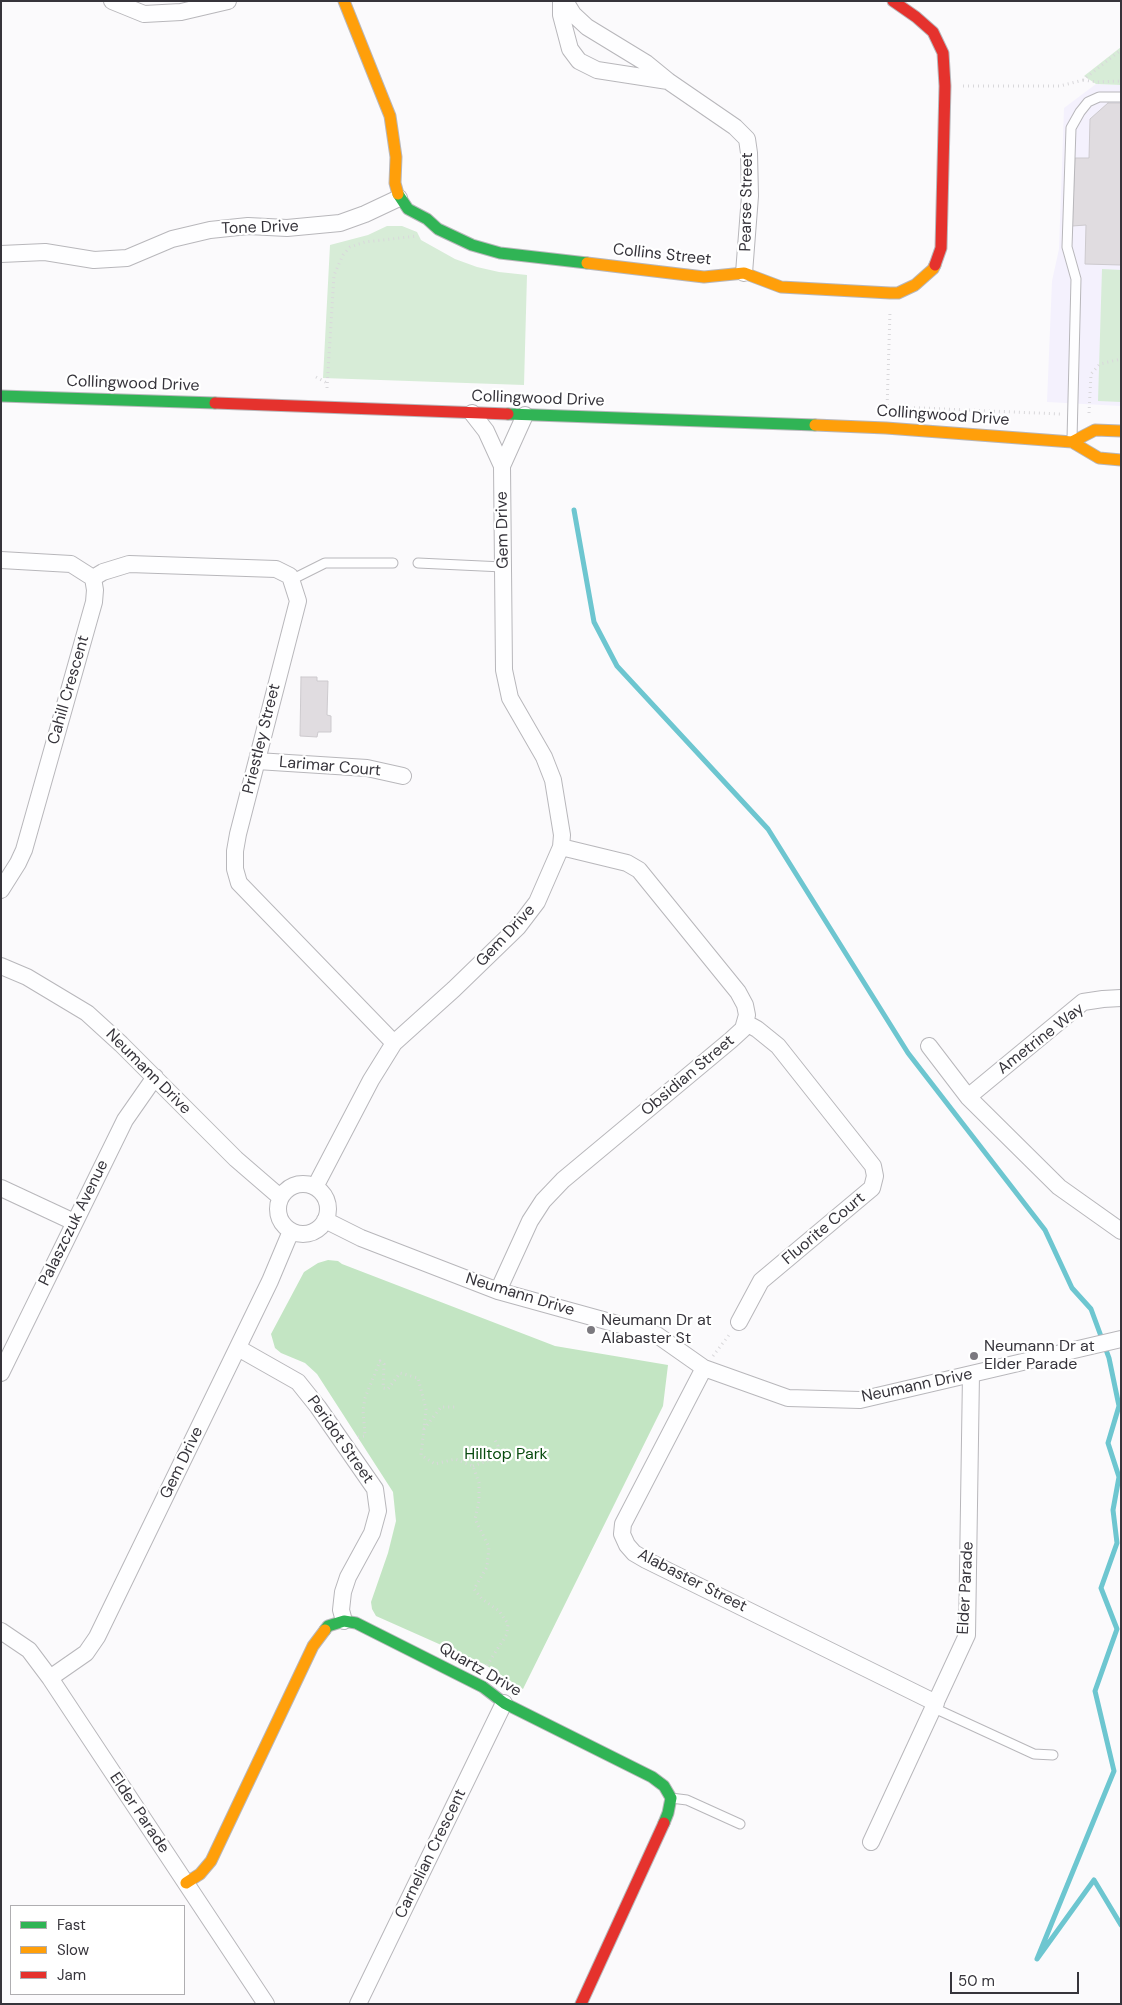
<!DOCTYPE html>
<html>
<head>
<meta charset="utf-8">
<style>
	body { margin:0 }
	#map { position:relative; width:1122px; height:2005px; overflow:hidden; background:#fbfafc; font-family:"DM Sans",sans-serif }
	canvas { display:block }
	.frame { position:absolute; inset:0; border:2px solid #36343b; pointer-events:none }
	.legend { position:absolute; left:10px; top:1905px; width:175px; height:90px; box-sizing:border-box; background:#fff; border:1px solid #afaeb1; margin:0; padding:6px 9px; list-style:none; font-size:15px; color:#36343b }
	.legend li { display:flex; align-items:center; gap:10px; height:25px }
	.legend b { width:25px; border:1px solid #afaeb1 }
	.scale { position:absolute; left:950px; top:1972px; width:129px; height:22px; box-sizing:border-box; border:2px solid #36343b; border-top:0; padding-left:6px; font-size:15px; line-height:18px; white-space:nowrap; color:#36343b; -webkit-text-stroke:4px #fff; paint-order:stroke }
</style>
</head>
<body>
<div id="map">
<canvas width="1122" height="2005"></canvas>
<div class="frame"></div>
<ul class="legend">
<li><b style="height:6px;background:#30b455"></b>Fast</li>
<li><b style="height:6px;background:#ff9f0a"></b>Slow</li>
<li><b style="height:6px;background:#e5322d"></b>Jam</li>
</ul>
<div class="scale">50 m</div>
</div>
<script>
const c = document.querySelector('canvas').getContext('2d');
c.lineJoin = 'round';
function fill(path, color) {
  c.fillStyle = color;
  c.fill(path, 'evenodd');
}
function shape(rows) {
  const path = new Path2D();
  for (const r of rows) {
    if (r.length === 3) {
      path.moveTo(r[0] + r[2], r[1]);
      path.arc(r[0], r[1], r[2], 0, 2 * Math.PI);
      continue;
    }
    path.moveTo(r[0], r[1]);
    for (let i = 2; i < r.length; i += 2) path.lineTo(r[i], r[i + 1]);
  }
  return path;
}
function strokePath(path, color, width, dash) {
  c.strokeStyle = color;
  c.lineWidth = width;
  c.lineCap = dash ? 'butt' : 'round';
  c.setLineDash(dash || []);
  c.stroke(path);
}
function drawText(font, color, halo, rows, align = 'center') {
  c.font = font + ' "DM Sans",sans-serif';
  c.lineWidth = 4.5;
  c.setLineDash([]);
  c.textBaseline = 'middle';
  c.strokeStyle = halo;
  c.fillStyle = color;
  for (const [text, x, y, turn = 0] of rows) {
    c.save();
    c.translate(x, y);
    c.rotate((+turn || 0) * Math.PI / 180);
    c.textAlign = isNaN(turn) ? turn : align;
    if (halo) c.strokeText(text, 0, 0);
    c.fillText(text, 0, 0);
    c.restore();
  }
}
const built = shape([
	[1096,84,1121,85,1121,406,1047,402,1052,281,1059,249,1064,108]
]);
const green = shape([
	[1121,47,1121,85,1096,84,1084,76],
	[387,226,402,226,417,232,421,240,455,259,477,267,499,272,527,275,524,385,323,378,330,245,368,235],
	[1102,269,1121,270,1121,402,1098,401]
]);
const forest = shape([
	[328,1260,338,1261,342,1264,555,1346,668,1365,663,1406,523,1689,484,1664,376,1616,372,1609,371,1602,388,1553,396,1521,393,1492,317,1374,305,1363,281,1353,275,1348,271,1334,304,1272,318,1263]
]);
const stream = shape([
	[574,510,594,622,617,666,768,829,908,1053,1045,1230,1072,1288,1091,1309,1109,1358,1119,1406,1108,1443,1119,1477,1113,1510,1117,1543,1101,1588,1117,1629,1095,1691,1114,1771,1037,1959,1094,1880,1121,1925]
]);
const building = shape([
	[1108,103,1121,103,1121,265,1085,264,1086,225,1072,226,1075,158,1089,158,1090,119,1108,103],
	[301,677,317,677,317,681,328,681,327,715,331,716,331,732,318,732,317,737,300,736,301,677]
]);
const path = shape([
	[1083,80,1097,82,1121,81],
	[963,86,1060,86,1083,80,1121,50],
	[316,377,327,383],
	[327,388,334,275,343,255,350,247,365,242,417,236],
	[899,407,1060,414],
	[887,410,890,311],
	[1089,413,1091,374,1100,364,1121,359],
	[713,1356,729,1335],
	[424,1429,441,1407,458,1407],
	[358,1437,365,1436,363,1410,365,1398,380,1361,384,1364,383,1388,388,1389,400,1373,418,1378,426,1409,421,1455,435,1464,455,1459,473,1466,479,1483,479,1501,475,1519,489,1547,487,1567,474,1589,482,1599,499,1611,508,1624,507,1634,486,1667],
	[473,1466,490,1460,496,1455,498,1446,494,1438]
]);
const lane = shape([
	[1072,439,1076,279,1067,247,1071,128,1080,112,1088,102,1099,97,1121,97],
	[418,563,503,567],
	[291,580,325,563,393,563],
	[934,1708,1034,1754,1053,1755],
	[671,1798,687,1800,740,1824]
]);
const street = shape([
	[112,1,144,14,181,12,228,1],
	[561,1,561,15,570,49,579,61,597,70,668,81],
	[565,1,573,14,587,27,646,63,668,81,735,127,747,139,749,153,750,196,744,273],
	[1,254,45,252,94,260,127,258,172,239,210,230,248,226,287,228,340,223,365,214,399,198],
	[502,466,525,415],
	[1,560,71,564,93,578,95,590,94,602,24,850,18,863,1,890],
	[93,578,103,572,129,564,276,569,290,576,298,601,238,834,235,851,235,869,239,883,394,1043],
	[257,761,367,768,403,776],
	[1,966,27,977,87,1013,121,1044,236,1159,280,1197],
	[929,1046,968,1097,1059,1187,1121,1231],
	[968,1097,1083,1002,1103,999,1121,998],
	[303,1209,25],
	[315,1187,371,1080,394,1043,454,989,518,927,537,902,561,847,562,835,553,780,544,757,510,698,504,670,502,466,486,431,472,413],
	[1,1188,74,1222],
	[325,1220,361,1238,498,1291,657,1335,704,1368,788,1398,860,1400,1121,1339],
	[498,1291,530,1221,543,1201,563,1180,731,1040,743,1029,747,1015,745,1005,738,992,639,870,627,863,561,847],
	[739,1322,761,1281,872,1188,875,1176,873,1166,778,1046,757,1029,746,1023],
	[238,1348,298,1382,318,1407,375,1489,378,1511,372,1533,348,1577,343,1592,341,1610,344,1621],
	[704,1368,623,1524,622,1534,627,1545,634,1553,646,1560,936,1703],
	[1,1373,125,1120,155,1077],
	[1,1631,29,1650,50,1678,266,2004],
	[50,1678,86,1653,97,1637,270,1281,291,1231],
	[871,1842,967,1635,971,1374],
	[358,2004,504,1703]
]);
const fast = shape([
	[398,194,408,209,427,219,438,229,472,245,500,253,587,263],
	[1,396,215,403],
	[508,414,815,425],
	[325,1630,328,1626,344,1621,356,1623,483,1687,504,1703,652,1777,664,1786,671,1798,668,1813,664,1823]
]);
const slow = shape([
	[344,1,390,116,396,157,395,183,398,194],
	[587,263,704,277,744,273,781,287,890,293,898,293,915,285,933,269,935,265],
	[815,425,886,428,1072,442,1099,458,1121,460],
	[1072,442,1095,430,1121,431],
	[186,1883,200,1874,211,1861,313,1646,325,1630]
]);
const jam = shape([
	[893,1,916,17,933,32,943,53,945,86,941,248,935,265],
	[215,403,508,414],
	[581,2004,664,1823]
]);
const markers = [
	[591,1330,5,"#7b797f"],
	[974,1356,5,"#7b797f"]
];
const streetNames = [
	["Pearse Street",747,202,-89],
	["Tone Drive",260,228,-2],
	["Collins Street",662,255,6],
	["Collingwood Drive",133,384,2],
	["Collingwood Drive",538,399,2],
	["Collingwood Drive",943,416,4],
	["Gem Drive",503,530,-91],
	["Cahill Crescent",69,690,-74],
	["Priestley Street",262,739,-76],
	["Larimar Court",330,767,5],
	["Gem Drive",506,936,-47],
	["Ametrine Way",1041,1039,-38],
	["Neumann Drive",148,1072,45],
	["Obsidian Street",688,1076,-40],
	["Palaszczuk Avenue",74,1223,-64],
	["Fluorite Court",824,1229,-40],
	["Neumann Drive",520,1295,17],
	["Neumann Drive",917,1386,-12],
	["Peridot Street",340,1440,55],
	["Gem Drive",182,1463,-64],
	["Alabaster Street",692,1581,27],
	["Elder Parade",966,1588,-87],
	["Quartz Drive",480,1670,30],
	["Elder Parade",139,1813,56],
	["Carnelian Crescent",431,1854,-64]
];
const poiNames = [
	["Neumann Dr at",601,1321],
	["Alabaster St",601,1339],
	["Neumann Dr at",984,1347],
	["Elder Parade",984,1365]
];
const parkNames = [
	["Hilltop Park",506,1455]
];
fill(built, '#f4f1fd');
fill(green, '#d7ecd7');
fill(forest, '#c3e5c3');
strokePath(stream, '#6dc6d0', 5);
fill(building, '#e0dce0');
strokePath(building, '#cdcace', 1);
strokePath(lane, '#b8b7bb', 11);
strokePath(street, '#b8b7bb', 18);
strokePath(fast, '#b8b7bb', 13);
strokePath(slow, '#b8b7bb', 13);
strokePath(jam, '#b8b7bb', 13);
strokePath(path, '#d9d8db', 3, [1, 4]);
strokePath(lane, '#fefeff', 9);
strokePath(street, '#fefeff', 16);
strokePath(fast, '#30b455', 11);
strokePath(slow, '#ff9f0a', 11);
strokePath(jam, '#e5322d', 11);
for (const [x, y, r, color] of markers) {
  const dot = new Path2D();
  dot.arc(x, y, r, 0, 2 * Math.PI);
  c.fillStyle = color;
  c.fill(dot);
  strokePath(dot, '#fff', 2);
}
drawText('16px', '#36343b', '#fff', streetNames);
drawText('16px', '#36343b', '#fff', poiNames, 'left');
drawText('16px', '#094b0f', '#fff', parkNames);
</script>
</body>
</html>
